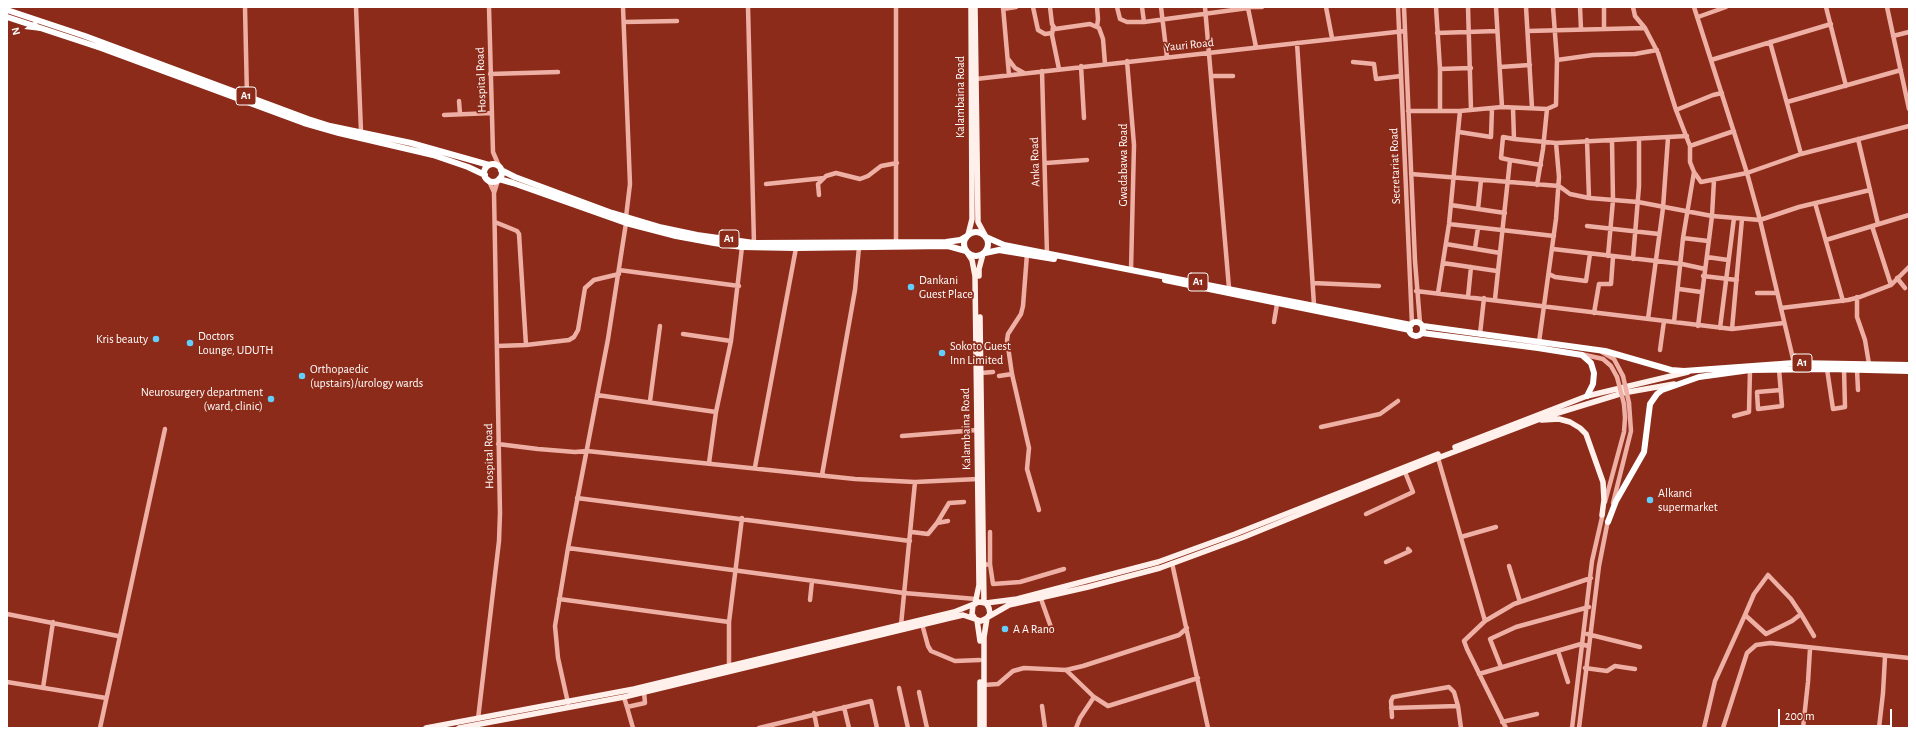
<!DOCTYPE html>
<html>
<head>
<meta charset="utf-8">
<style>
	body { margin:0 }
	#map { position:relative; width:1916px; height:735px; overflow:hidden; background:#8c2b19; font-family:"Alegreya Sans",sans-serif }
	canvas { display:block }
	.frame { position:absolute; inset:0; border:8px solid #fff; pointer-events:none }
	.north { position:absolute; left:8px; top:8px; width:40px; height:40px; -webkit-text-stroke:3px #8c2b19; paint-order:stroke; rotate:255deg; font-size:11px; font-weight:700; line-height:16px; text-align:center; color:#fff }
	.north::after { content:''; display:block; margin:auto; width:14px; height:18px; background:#fff; clip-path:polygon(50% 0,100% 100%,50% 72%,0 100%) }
	.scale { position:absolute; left:1778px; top:709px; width:114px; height:18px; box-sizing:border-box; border:2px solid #fff; border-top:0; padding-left:5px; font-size:12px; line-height:14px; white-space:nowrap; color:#fff; -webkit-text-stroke:3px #8c2b19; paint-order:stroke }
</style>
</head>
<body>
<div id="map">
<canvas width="1916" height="735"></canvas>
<div class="frame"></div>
<div class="north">N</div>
<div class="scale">200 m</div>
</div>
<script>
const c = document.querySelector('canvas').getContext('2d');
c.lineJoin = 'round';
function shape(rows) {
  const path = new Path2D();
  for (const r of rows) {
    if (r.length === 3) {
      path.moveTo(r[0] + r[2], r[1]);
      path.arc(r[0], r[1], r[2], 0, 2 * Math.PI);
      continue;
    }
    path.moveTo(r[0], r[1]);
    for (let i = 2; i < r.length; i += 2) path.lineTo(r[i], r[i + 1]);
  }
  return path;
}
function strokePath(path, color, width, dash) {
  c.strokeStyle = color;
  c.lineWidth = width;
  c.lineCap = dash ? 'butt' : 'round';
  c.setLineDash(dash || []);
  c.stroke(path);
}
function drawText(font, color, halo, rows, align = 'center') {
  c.font = font + ' "Alegreya Sans",sans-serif';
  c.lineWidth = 3.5;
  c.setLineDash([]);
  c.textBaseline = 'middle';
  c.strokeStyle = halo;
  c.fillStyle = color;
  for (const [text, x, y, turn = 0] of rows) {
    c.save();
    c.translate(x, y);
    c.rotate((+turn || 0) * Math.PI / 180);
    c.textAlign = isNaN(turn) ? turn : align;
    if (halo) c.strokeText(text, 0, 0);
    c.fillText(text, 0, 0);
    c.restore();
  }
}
const minor = shape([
	[245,7,247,97],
	[356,7,361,131],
	[489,7,493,152,499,166],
	[623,7,630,184,626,217],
	[748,7,754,243],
	[896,7,896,242],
	[1003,7,1009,75],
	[1033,7,1038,30,1045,34,1052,33],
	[1050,7,1052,24,1055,29,1090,24,1099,28,1103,39,1105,64],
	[1097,7,1098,19,1097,27],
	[1117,7,1120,19,1127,22,1144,22,1248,8,1256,47],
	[1142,7,1144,22],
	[1161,7,1167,57],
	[1205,7,1229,288],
	[1248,7,1262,7],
	[1326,7,1332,38],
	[1398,7,1412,324],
	[1404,7,1415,261,1420,323],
	[1436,7,1440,69,1440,111],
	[1468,7,1471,110],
	[1496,7,1502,107],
	[1526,7,1532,108],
	[1580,7,1581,29],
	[1604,7,1604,29],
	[1633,7,1635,16,1645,28,1658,53,1676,110,1690,146,1690,162,1694,172,1683,238,1674,322],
	[1694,7,1747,173,1760,220,1794,363],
	[1826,7,1846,86],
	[1887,7,1909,109],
	[1003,9,1016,7],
	[1698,17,1726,7],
	[624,22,677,21],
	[1053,27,1052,35,1059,69],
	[1528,31,1645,28],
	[1437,33,1497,31],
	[1893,36,1909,32],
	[1770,42,1801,154],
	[1297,43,1314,305],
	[1009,60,1015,68,1024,73],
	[1557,60,1593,55,1635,54,1657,50],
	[1711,60,1831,24],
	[1127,61,1134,145,1131,270],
	[1353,62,1374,64,1376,79,1401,76],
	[1081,66,1084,118],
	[1500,67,1530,65],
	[1440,69,1471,68],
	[1042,71,1047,254],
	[490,74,558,72],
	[1212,76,1233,76],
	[976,79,1405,31],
	[459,101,460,114],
	[1787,102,1901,70],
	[1513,108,1514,139,1556,143,1687,136],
	[1676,110,1713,95,1722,93],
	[1408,111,1460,111,1502,107,1547,109,1556,105,1557,60,1553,7],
	[444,115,492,113],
	[1459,132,1491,137,1492,108],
	[1858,139,1878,224],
	[1587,140,1589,198],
	[1690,146,1734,131],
	[1510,160,1501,158,1503,137,1514,139],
	[1046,163,1087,160],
	[1694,172,1701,182,1747,173,1801,154,1909,126],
	[1411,174,1559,186,1570,194,1589,198,1638,202,1712,216,1760,220,1799,207,1870,190],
	[488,179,494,192],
	[766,184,824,178],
	[1537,185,1543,149,1547,109],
	[819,195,818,184,826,176,836,173,860,179,868,176,881,166,897,163],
	[1815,203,1843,301],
	[1451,205,1505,213],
	[1478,209,1481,180],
	[495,222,517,231,519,234,526,345],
	[1449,224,1554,236],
	[1587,226,1659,234],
	[1872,226,1891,285],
	[1683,238,1708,241],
	[1826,240,1909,215],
	[1446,244,1500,253],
	[1475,248,1478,228],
	[1553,249,1682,264,1705,269],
	[1027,254,1023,306,1021,314,1008,334,1007,340,1012,374,1029,448,1027,469,1039,510],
	[1608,256,1613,200,1612,141],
	[1707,257,1728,260],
	[1633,259,1639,186,1639,140],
	[1443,263,1497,271],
	[619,270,739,286],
	[1549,274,1555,277,1586,281,1590,254],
	[1703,276,1737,280],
	[1897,278,1905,288],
	[1313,283,1379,286],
	[1679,289,1701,292],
	[1416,291,1732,329,1784,323],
	[1438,293,1449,224,1460,111],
	[1757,293,1777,293],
	[1468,297,1471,267],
	[1857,297,1857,317,1865,340,1869,364],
	[1495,299,1510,160,1541,165],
	[1781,308,1848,300,1860,297,1891,285,1909,267],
	[1594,313,1599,284,1611,284,1613,257],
	[1648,319,1663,208,1668,138],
	[1274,322,1277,304],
	[1698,326,1712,216,1714,180],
	[1720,328,1734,218],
	[1732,329,1742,219],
	[683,334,731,341],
	[1480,334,1484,298],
	[1539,342,1556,219,1559,177,1556,143],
	[497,346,526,345,569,340,574,337,578,330,585,288,594,280,619,274],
	[1660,350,1664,321],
	[1602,352,1614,359,1623,376],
	[1581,354,1603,359,1611,366,1617,377],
	[1779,369,1782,406,1758,409,1757,392,1781,390],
	[1827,369,1833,409,1845,407,1844,369],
	[1857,370,1858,390],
	[981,373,993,372],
	[999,376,1012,374],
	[597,395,716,412],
	[650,401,660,326],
	[1734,416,1749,412,1750,370],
	[1321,427,1380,414,1398,401],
	[902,436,977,430],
	[498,444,538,449,575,452,587,451,855,479,915,482,978,479],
	[1438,458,1485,621],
	[709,463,716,412,731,341,742,247],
	[755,467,796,248],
	[822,475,855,290,859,247],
	[577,498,910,541],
	[1605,502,1624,432,1625,418,1624,404],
	[1613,503,1631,431,1629,403],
	[1366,514,1413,492,1405,472],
	[937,523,949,503,964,502],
	[912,532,928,534,937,523,948,521],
	[990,532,990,564],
	[1461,537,1496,527],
	[568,548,904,593,976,599],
	[1386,562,1410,551,1408,549],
	[1172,563,1208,728],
	[984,565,990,564,993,584,1020,582,1064,569],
	[1509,566,1520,602],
	[559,599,729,622],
	[1041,599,1052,630],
	[810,600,812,581],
	[7,614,118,636],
	[1745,615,1754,594,1768,575,1791,599,1801,614],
	[922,624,928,646,931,651,955,661,980,660],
	[901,625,915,482],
	[1587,634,1640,647],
	[1558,651,1568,682],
	[729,667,729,622,742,518],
	[1501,667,1490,639,1516,627,1589,607],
	[1585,668,1607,671,1615,666,1635,669],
	[1066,670,1094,697,1108,706,1198,678],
	[1479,674,1581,644,1588,646],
	[7,682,106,698],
	[984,685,998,684,1013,671,1024,668,1066,670,1083,666,1179,635,1187,628],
	[43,688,53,622],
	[899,688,908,728],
	[919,692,927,728],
	[624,697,627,707,645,703,644,692],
	[568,703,558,658,555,626,568,548,608,339,626,223],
	[1042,706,1045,728],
	[627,707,633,728],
	[844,707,849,728],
	[1391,708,1458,706],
	[814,713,817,728],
	[1392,717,1391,701,1393,697,1449,687,1454,692,1458,706,1461,728],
	[478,719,499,541,500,513,494,193,498,180],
	[1502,722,1537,714],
	[100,728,165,429],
	[759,728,871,701,877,728],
	[1076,728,1080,718,1094,697],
	[1506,728,1467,649,1464,641,1485,621,1514,604,1591,578],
	[1572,728,1592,561,1603,513],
	[1579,728,1599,566,1608,520],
	[1704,728,1715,681,1745,615,1766,634,1792,621,1801,614,1814,636],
	[1723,728,1747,653,1756,645,1770,643,1909,658],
	[1803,728,1808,682,1810,649],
	[1879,728,1883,693,1885,657]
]);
const major = shape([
	[975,7,978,222,985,235],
	[968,235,972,219,971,7],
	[968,254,972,260,975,276,979,585,975,604],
	[979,276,979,269,983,254],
	[980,317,984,603],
	[1542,420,1559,419,1570,422,1580,428,1586,434,1603,482,1604,500,1602,515],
	[1455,447,1587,396,1688,372],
	[986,603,1017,599,1158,562,1235,534,1438,454],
	[988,617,1009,605,1088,587,1160,568,1244,537,1438,458,1548,416,1623,393,1674,384],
	[977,620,980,641],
	[980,682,980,728],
	[426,728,634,689,954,612,979,602,986,603,989,608,990,614,987,618,981,621,975,619,972,614,973,605],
	[459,728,624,697,950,618,963,615,975,619],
	[984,728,984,637,987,618]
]);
const highway = shape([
	[7,10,85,36,308,119,330,126,411,143,489,165],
	[7,17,101,48,304,123,339,133,433,155,468,167,485,175],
	[493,173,9],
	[501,170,515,177,612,213,659,227,697,235,754,243,946,242,960,240,967,236],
	[499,179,513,183,626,223,676,236,714,243,742,247,796,248,948,246,966,251],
	[976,244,12],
	[986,237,1004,245,1411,325],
	[985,253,999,250,1054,259],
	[1165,280,1410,330],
	[1416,329,7],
	[1423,326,1605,351,1671,370,1684,371,1794,363,1909,365],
	[1422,333,1538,348,1582,355,1591,363,1594,373,1593,384,1587,396],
	[1608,522,1616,501,1644,452,1650,404,1657,394,1662,390,1699,377,1750,370,1827,369,1909,371]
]);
const minorBridge = shape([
	[1623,376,1629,403],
	[1617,377,1624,404]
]);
const markers = [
	[911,287,4,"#62cfff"],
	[156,339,4,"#62cfff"],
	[190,343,4,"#62cfff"],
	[942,353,4,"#62cfff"],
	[302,376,4,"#62cfff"],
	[271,399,4,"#62cfff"],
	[1650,500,4,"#62cfff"],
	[1005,629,4,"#62cfff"]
];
const shields = [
	[246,96,20],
	[729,239,20],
	[1198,282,20],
	[1802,363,20]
];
const shieldNames = [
	["A1",246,96],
	["A1",729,239],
	["A1",1198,282],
	["A1",1802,363]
];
const streetNames = [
	["Yauri Road",1189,45,-6],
	["Hospital Road",481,80,-92],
	["Kalambaina Road",960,97,-90],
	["Anka Road",1035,162,-92],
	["Gwadabawa Road",1123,165,-90],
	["Secretariat Road",1395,166,-92],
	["Kalambaina Road",966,429,-91],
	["Hospital Road",489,456,-91]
];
const poiNames = [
	["Dankani",919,280],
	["Guest Place",919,294],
	["Doctors",198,336],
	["Lounge, UDUTH",198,350],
	["Kris beauty",148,339,"right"],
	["Sokoto Guest",950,346],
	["Inn Limited",950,360],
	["Orthopaedic",310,369],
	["(upstairs)/urology wards",310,383],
	["Neurosurgery department",263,392,"right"],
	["(ward, clinic)",263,406,"right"],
	["Alkanci",1658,493],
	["supermarket",1658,507],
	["A A Rano",1013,629]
];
strokePath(minor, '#eeafa5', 4.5);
strokePath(major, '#fff0ec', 5.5);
strokePath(highway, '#fff', 6);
strokePath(minorBridge, '#eeafa5', 4.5);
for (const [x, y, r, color] of markers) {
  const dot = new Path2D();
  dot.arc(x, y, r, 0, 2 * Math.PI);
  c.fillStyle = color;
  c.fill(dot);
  strokePath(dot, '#8c2b19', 1.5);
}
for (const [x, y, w] of shields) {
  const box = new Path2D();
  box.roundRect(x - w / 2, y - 9, w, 18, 3);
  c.fillStyle = '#8c2b19';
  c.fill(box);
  strokePath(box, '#fff', 1);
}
drawText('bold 11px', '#fff', null, shieldNames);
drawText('12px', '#fff', '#8c2b19', streetNames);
drawText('12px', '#fff', '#8c2b19', poiNames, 'left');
</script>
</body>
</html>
